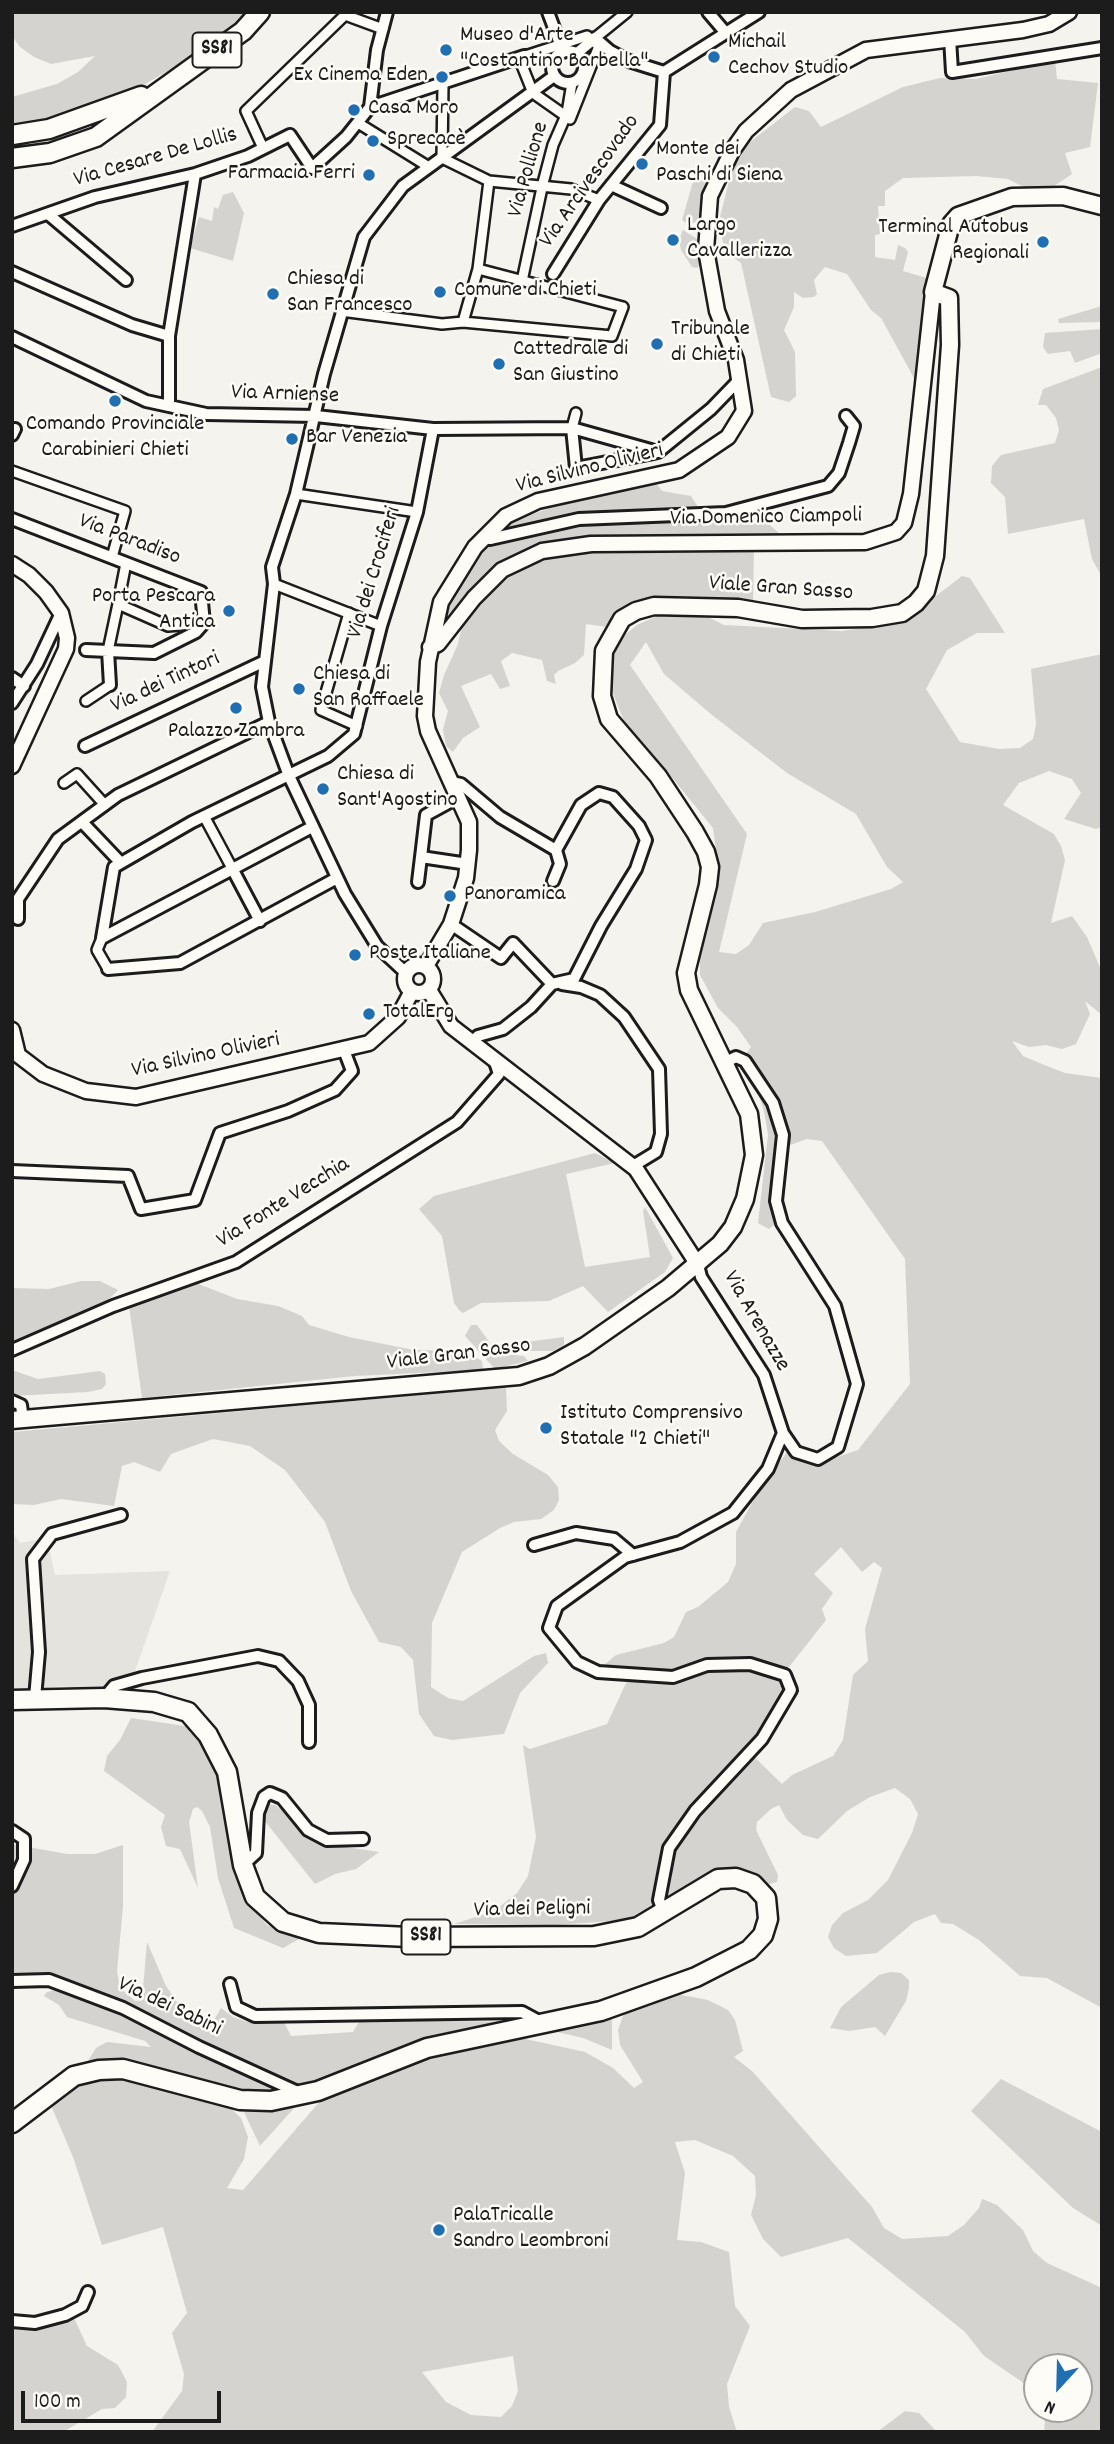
<!DOCTYPE html>
<html>
<head>
<meta charset="utf-8">
<style>
	body { margin:0 }
	#map { position:relative; width:1114px; height:2444px; overflow:hidden; background:#f4f3ee; font-family:Dekko,sans-serif }
	canvas { display:block }
	.frame { position:absolute; inset:0; border:14px solid #1c1c1c; pointer-events:none }
	.north { position:absolute; left:1023px; top:2353px; width:70px; height:70px; box-sizing:border-box; background:#fdfcf7; border:2px solid #a3a29f; border-radius:50%; rotate:202deg; font-size:19px; font-weight:700; line-height:28px; text-align:center; color:#1c1c1c }
	.north::after { content:''; display:block; margin:auto; width:24px; height:32px; background:#1f6fb2; clip-path:polygon(50% 0,100% 100%,50% 72%,0 100%) }
	.scale { position:absolute; left:21px; top:2391px; width:200px; height:32px; box-sizing:border-box; border:4px solid #1c1c1c; border-top:0; padding-left:9px; font-size:21px; line-height:24px; white-space:nowrap; color:#1c1c1c; -webkit-text-stroke:5px #fdfcf7; paint-order:stroke }
</style>
</head>
<body>
<div id="map">
<canvas width="1114" height="2444"></canvas>
<div class="frame"></div>
<div class="north">N</div>
<div class="scale">100 m</div>
</div>
<script>
const c = document.querySelector('canvas').getContext('2d');
c.lineJoin = 'round';
function fill(path, color) {
  c.fillStyle = color;
  c.fill(path, 'evenodd');
}
function shape(rows) {
  const path = new Path2D();
  for (const r of rows) {
    if (r.length === 3) {
      path.moveTo(r[0] + r[2], r[1]);
      path.arc(r[0], r[1], r[2], 0, 2 * Math.PI);
      continue;
    }
    path.moveTo(r[0], r[1]);
    for (let i = 2; i < r.length; i += 2) path.lineTo(r[i], r[i + 1]);
  }
  return path;
}
function strokePath(path, color, width, dash) {
  c.strokeStyle = color;
  c.lineWidth = width;
  c.lineCap = dash ? 'butt' : 'round';
  c.setLineDash(dash || []);
  c.stroke(path);
}
function drawText(font, color, halo, rows, align = 'center') {
  c.font = font + ' Dekko,sans-serif';
  c.lineWidth = 5;
  c.setLineDash([]);
  c.textBaseline = 'middle';
  c.strokeStyle = halo;
  c.fillStyle = color;
  for (const [text, x, y, turn = 0] of rows) {
    c.save();
    c.translate(x, y);
    c.rotate((+turn || 0) * Math.PI / 180);
    c.textAlign = isNaN(turn) ? turn : align;
    if (halo) c.strokeText(text, 0, 0);
    c.fillText(text, 0, 0);
    c.restore();
  }
}
const built = shape([
	[12,1532,20,1543,47,1538,55,1575,170,1571,134,1674,110,1693,61,1686,12,1694]
]);
const green = shape([
	[12,12,252,12,224,37,139,88,112,96,65,119,35,126,12,126,12,97,57,84,78,72,95,56,51,64,34,57,20,47,12,36],
	[1055,60,1057,79,1098,83,1090,147,1065,153,1072,174,1054,186,1026,188,1008,179,976,176,903,178,885,191,885,206,878,206,880,234,875,235,875,257,895,260,898,245,905,248,908,252,903,271,930,279,922,306,915,380,881,318,871,310,847,274,825,267,814,280,817,294,814,297,803,298,794,292,794,307,784,330,795,352,796,396,789,402,771,397,741,263,726,252,718,225,734,161,750,142,795,107,809,111,821,127,903,87,940,78,976,79],
	[713,168,702,194,698,222,688,224,682,220,694,178],
	[233,192,244,213,233,261,190,248,199,217,212,221,214,207,218,209,223,195],
	[683,230,697,239,701,264,697,268,692,267,681,250,679,239],
	[1102,306,1102,322,1059,323,1058,319],
	[1102,329,1102,353,1075,363,1070,351,1048,354,1043,347,1045,333],
	[1102,367,1102,577,1092,559,1084,519,1008,534,1005,497,991,483,992,466,1001,455,1055,443,1059,430,1056,418,1046,405,1038,405,1043,389],
	[655,482,662,491,691,496,700,510,727,517,757,513,782,536,541,545,497,565,468,593,446,622,441,615,455,581,495,533,515,520,580,498],
	[754,547,753,607,679,602,607,627,586,624,584,655,575,663,558,671,554,675,556,684,547,681,542,660,512,653,501,661,510,686,500,689,491,674,461,686,480,727,463,738,453,752,446,746,443,729,448,711,439,693,444,675,458,644,464,617,505,573,583,548],
	[962,576,970,578,1005,633,977,633,947,650,926,689,960,742,999,749,1020,748,1033,739,1036,724,1031,669,1102,654,1102,827,1096,829,1064,819,1081,793,1072,779,1049,771,1019,783,1003,805,1054,834,1061,846,1065,860,1051,923,1072,916,1087,937,1102,972,1102,1015,1085,1001,1090,1014,1076,1044,1062,1049,1046,1045,1029,1047,1012,1041,1023,1056,1042,1064,1065,1073,1102,1078,1102,2008,1047,1978,1020,1976,979,1940,953,1924,941,1923,935,1914,914,1922,877,1953,846,1956,834,1948,828,1937,832,1925,843,1913,868,1900,888,1880,912,1833,918,1814,910,1799,895,1788,870,1797,847,1811,818,1839,803,1835,787,1820,779,1805,771,1809,757,1822,756,1830,778,1875,777,1882,766,1885,733,1874,719,1875,704,1881,674,1901,628,1920,555,1925,454,1924,494,1911,517,1893,528,1876,536,1837,523,1745,530,1749,607,1724,626,1683,635,1679,665,1680,723,1668,764,1670,781,1681,783,1691,771,1716,745,1748,782,1784,792,1775,833,1756,843,1740,853,1675,868,1661,865,1629,882,1568,874,1562,862,1572,841,1547,814,1574,833,1593,822,1609,826,1620,789,1667,780,1672,752,1663,705,1664,669,1677,604,1671,604,1665,616,1655,664,1643,674,1637,686,1612,698,1607,728,1582,736,1564,736,1532,758,1492,787,1452,813,1465,858,1450,910,1384,905,1259,822,1141,807,1139,790,1145,779,1162,774,1225,769,1229,758,1223,768,1135,764,1111,745,1055,751,1047,737,1027,718,1008,700,975,700,945,719,871,713,828,661,764,638,743,624,721,612,691,614,651,617,642,637,625,666,612,696,611,724,625,842,631,902,622],
	[646,642,664,674,712,715,787,773,856,814,887,867,903,882,891,889,815,912,763,923,749,945,736,954,719,952,747,834,630,665],
	[595,1153,615,1163,566,1174,585,1267,650,1257,643,1211,645,1207,673,1258,665,1272,608,1312,583,1286,549,1301,481,1303,463,1313,459,1310,454,1303,442,1236,419,1209,434,1196],
	[81,1281,100,1281,118,1290,104,1304,12,1345,12,1288,49,1289],
	[196,1283,237,1299,278,1306,302,1316,309,1325,349,1337,414,1350,465,1351,482,1361,483,1370,355,1376,142,1398,129,1306],
	[471,1325,477,1325,492,1346,502,1354,524,1356,528,1361,495,1369,465,1336],
	[564,1337,564,1345,553,1351,523,1351,511,1344],
	[12,1370,38,1379,100,1371,105,1374,106,1384,102,1389,88,1392,12,1396],
	[506,1387,507,1411,495,1430,499,1441,513,1454,548,1475,558,1487,559,1500,554,1510,541,1519,514,1522,500,1528,462,1552,432,1623,431,1687,448,1698,463,1701,534,1656,546,1653,548,1663,520,1693,504,1734,452,1740,434,1736,419,1714,413,1660,401,1647,379,1642,351,1591,325,1522,285,1470,250,1446,213,1439,171,1454,160,1472,134,1462,122,1466,114,1506,61,1499,34,1505,12,1504,12,1432],
	[131,1718,185,1726,206,1743,215,1763,241,1892,267,1925,299,1939,283,1948,234,1928,218,1878,210,1827,202,1811,197,1807,193,1809,189,1822,198,1888,180,1849,166,1846,161,1827,165,1815,104,1771,107,1756,120,1740],
	[267,1804,275,1805,289,1816,300,1831,326,1844,379,1852,356,1869,335,1874,315,1884,264,1820],
	[12,1844,67,1854,95,1854,123,1845,123,1907,117,1971,120,1988,135,2001,142,2000,147,1942,166,1986,179,2005,210,2027,221,2008,233,2017,248,2022,284,2022,291,2036,353,2032,360,2020,523,2022,416,2044,297,2087,43,1979,12,1979],
	[890,1972,901,1973,909,1980,909,1988,906,2001,885,2036,875,2027,849,2031,830,2028,841,2007,879,1975],
	[60,1989,127,2017,283,2089,263,2096,120,2067,86,2064,96,2048,107,2042,151,2047,145,2041,67,2017,59,2005,44,1996,47,1992],
	[666,1992,708,2000,728,2010,735,2020,743,2051,734,2057,752,2071,872,2207,884,2228,902,2239,948,2236,964,2225,979,2208,982,2199,997,2205,1023,2230,1033,2251,1047,2263,1102,2288,1102,2432,1044,2432,1046,2409,1079,2409,1079,2367,1037,2367,1037,2396,1031,2388,984,2356,965,2332,848,2238,781,2257,763,2239,751,2215,756,2195,755,2176,733,2156,695,2140,675,2142,685,2173,677,2240,701,2242,729,2252,735,2306,750,2326,727,2384,729,2407,737,2432,152,2432,182,2391,184,2374,172,2333,187,2313,163,2227,102,2245,73,2157,50,2103,70,2085,98,2075,131,2076,226,2104,241,2118,248,2137,244,2159,227,2188,243,2190,322,2099,415,2062,463,2047,521,2038,585,2052,613,2068,634,2088,643,2082,620,2045,618,2030,623,2016,632,2006],
	[513,2356,518,2391,512,2406,501,2417,471,2415,446,2402,422,2372],
	[612,2014,612,2050,583,2038,553,2031],
	[1001,2079,1102,2132,1102,2226,1073,2208,971,2111],
	[247,2106,282,2108,296,2106,260,2146,243,2110],
	[74,2318,87,2346,118,2365,127,2382,126,2397,115,2408,102,2409,63,2432,12,2432,12,2324,44,2324],
	[905,2411,919,2413,937,2432,877,2432]
]);
const pedestrian = shape([
	[587,36,599,46,570,119,533,93,519,58,587,36],
	[595,38,627,12],
	[443,84,442,158,489,181],
	[358,123,429,167],
	[263,148,246,111,345,15,383,29],
	[522,281,543,183,553,145,567,113,572,83],
	[341,311,442,324,463,322,612,336,623,307,478,269],
	[463,322,478,269,489,181,571,189,599,200],
	[572,428,576,413],
	[12,471,125,511,112,557],
	[296,494,417,512],
	[274,584,381,626],
	[118,604,126,563],
	[349,613,321,710,357,726],
	[108,651,118,604,168,626,204,623],
	[86,701,110,685],
	[64,783,77,774,105,805],
	[204,816,233,870],
	[102,938,97,950,108,969]
]);
const minor = shape([
	[548,12,563,52],
	[708,12,725,32],
	[950,38,952,72,1102,48],
	[568,67,16],
	[576,54,595,38,610,51,629,61,664,72,759,12],
	[370,107,377,50,387,12],
	[611,185,661,208],
	[48,214,126,280],
	[12,226,95,197,195,174,248,156,290,135,312,168,346,137,370,107,524,56,553,60],
	[12,272,132,325,169,336],
	[553,274,599,200,660,125,664,72],
	[12,337,146,401,206,414,316,416,433,429,572,428,658,452,711,409,739,380],
	[169,405,169,336,195,174],
	[572,428,576,468,654,453],
	[12,435,15,429],
	[12,519,201,592,204,623,196,632,154,653,86,650],
	[484,537,490,539,579,519,726,513,828,486,839,473,849,443,854,426,846,416],
	[108,651,110,685],
	[12,678,24,686],
	[12,703,37,664,61,613],
	[85,746,265,661],
	[451,782,461,784,500,817,556,850,581,805,599,793,613,797,639,826,646,840,636,869,601,926,574,979,552,984],
	[459,797,426,815,421,857,468,864],
	[82,822,121,863],
	[233,870,260,921],
	[553,881,560,864,556,850],
	[418,882,421,857],
	[18,919,18,899,58,839,118,795,269,722],
	[451,924,501,958,513,943,552,984,531,1007,503,1029,478,1036,472,1042],
	[102,938,114,867,192,822,328,756,354,734,381,626,417,512,433,429],
	[102,938,312,827],
	[108,969,180,963,337,878],
	[406,973,377,946,345,894,289,776,269,722,262,687,274,584,272,567,296,494,324,374,364,237,403,186,554,76],
	[562,984,581,987,600,995,624,1017,659,1069,661,1134,656,1152,633,1166],
	[724,1063,736,1057,745,1061,773,1103,783,1135,776,1201,782,1223,835,1306,857,1384,838,1447,818,1459,796,1452,783,1433],
	[12,1171,128,1176,141,1209,195,1200,220,1133,288,1111,335,1090,352,1071,344,1050],
	[12,1350,113,1306,236,1262,457,1122,499,1074,494,1059],
	[12,1401,21,1405,23,1420],
	[534,1545,576,1533,614,1539,633,1555],
	[35,1698,39,1652,33,1559,52,1534,121,1515],
	[104,1698,114,1686,142,1678,258,1656,279,1661,298,1681,309,1705,309,1742],
	[12,1831,24,1839,24,1860,12,1886],
	[243,1865,256,1853,258,1813,264,1797,270,1793,282,1798,308,1830,327,1840,363,1839],
	[664,1914,659,1900,669,1848,695,1811,762,1739,791,1690,785,1675,750,1664,707,1665,673,1677,598,1672,577,1662,549,1628,557,1606,625,1557,680,1542,733,1513,768,1469,783,1433,764,1375,701,1277,698,1265],
	[12,1981,49,1980,123,2008,199,2047,302,2094],
	[230,1984,236,2007,255,2016,522,2012,535,2019,536,2026],
	[12,2321,35,2323,65,2315,82,2306,88,2292]
]);
const tertiary = shape([
	[12,564,29,575,46,592,61,613,67,638,66,649,12,766],
	[430,647,438,644,474,598,502,570,542,551,591,544,865,542,896,532,904,523,911,494,933,292],
	[419,979,14],
	[426,966,451,924,466,878,469,850,469,822,428,731,425,716,428,662,441,602,475,547,506,516,538,501,679,470,728,437,744,411,736,360,717,311,706,250,710,196,732,151,746,131,791,90,866,50,1023,30,1049,24,1069,12],
	[429,990,451,1026,636,1169,698,1265],
	[12,1030,18,1055,43,1074,86,1091,136,1097,369,1043,398,1017,412,991]
]);
const secondary = shape([
	[12,1420,519,1376,549,1366,585,1346,668,1288,720,1244,733,1227,745,1199,754,1155,749,1114,689,990,686,973,708,885,710,867,706,852,695,832,658,776,609,719,602,696,604,651,622,619,636,611,654,606,738,608,802,619,872,618,902,613,916,603,926,591,935,556,950,345,949,298,933,292,951,224,958,216,1012,197,1063,196,1102,206]
]);
const primary = shape([
	[12,135,49,129,141,96],
	[12,158,50,153,96,137,243,31,260,12],
	[12,1700,104,1698,154,1702,188,1712,208,1735,227,1772,243,1865,255,1897,283,1922,319,1933,409,1937,594,1936,638,1927,718,1879,736,1878,753,1884,766,1898,768,1919,763,1935,749,1950,696,1977,601,2011,427,2048,318,2091,271,2101,240,2100,123,2069,99,2070,74,2076,12,2123]
]);
const markers = [
	[446,50,7,"#1f6fb2"],
	[714,57,7,"#1f6fb2"],
	[442,77,7,"#1f6fb2"],
	[354,110,7,"#1f6fb2"],
	[373,141,7,"#1f6fb2"],
	[642,164,7,"#1f6fb2"],
	[369,175,7,"#1f6fb2"],
	[673,240,7,"#1f6fb2"],
	[1043,242,7,"#1f6fb2"],
	[440,292,7,"#1f6fb2"],
	[273,294,7,"#1f6fb2"],
	[657,344,7,"#1f6fb2"],
	[499,364,7,"#1f6fb2"],
	[115,401,7,"#1f6fb2"],
	[292,439,7,"#1f6fb2"],
	[229,611,7,"#1f6fb2"],
	[299,689,7,"#1f6fb2"],
	[236,708,7,"#1f6fb2"],
	[323,789,7,"#1f6fb2"],
	[450,896,7,"#1f6fb2"],
	[355,955,7,"#1f6fb2"],
	[369,1014,7,"#1f6fb2"],
	[546,1428,7,"#1f6fb2"],
	[439,2230,7,"#1f6fb2"]
];
const shields = [
	[217,50,49],
	[426,1937,49]
];
const shieldNames = [
	["SS81",217,50],
	["SS81",426,1937]
];
const poiNames = [
	["Museo d'Arte",460,37],
	["\"Costantino Barbella\"",460,63],
	["Michail",728,44],
	["Cechov Studio",728,70],
	["Ex Cinema Eden",428,77,"right"],
	["Casa Moro",368,110],
	["Sprecacè",387,141],
	["Monte dei",656,151],
	["Paschi di Siena",656,177],
	["Farmacia Ferri",355,175,"right"],
	["Largo",687,227],
	["Cavallerizza",687,253],
	["Terminal Autobus",1029,229,"right"],
	["Regionali",1029,255,"right"],
	["Chiesa di",287,281],
	["San Francesco",287,307],
	["Comune di Chieti",454,292],
	["Tribunale",671,331],
	["di Chieti",671,357],
	["Cattedrale di",513,351],
	["San Giustino",513,377],
	["Comando Provinciale",115,426,"center"],
	["Carabinieri Chieti",115,452,"center"],
	["Bar Venezia",306,439],
	["Porta Pescara",215,598,"right"],
	["Antica",215,624,"right"],
	["Chiesa di",313,676],
	["San Raffaele",313,702],
	["Palazzo Zambra",236,733,"center"],
	["Chiesa di",337,776],
	["Sant'Agostino",337,802],
	["Panoramica",464,896],
	["Poste Italiane",369,955],
	["TotalErg",383,1014],
	["Istituto Comprensivo",560,1415],
	["Statale \"2 Chieti\"",560,1441],
	["PalaTricalle",453,2217],
	["Sandro Leombroni",453,2243]
];
const streetNames = [
	["Via Cesare De Lollis",156,159,-16],
	["Via Pollione",530,170,-74],
	["Via Arcivescovado",591,182,-55],
	["Via Arniense",285,396,2],
	["Via Silvino Olivieri",590,470,-14],
	["Via Domenico Ciampoli",766,519,-1],
	["Via Paradiso",129,541,21],
	["Via dei Crociferi",376,573,-73],
	["Viale Gran Sasso",781,590,4],
	["Via dei Tintori",166,684,-25],
	["Via Silvino Olivieri",206,1057,-12],
	["Via Fonte Vecchia",284,1204,-32],
	["Via Arenazze",755,1322,60],
	["Viale Gran Sasso",459,1356,-7],
	["Via dei Peligni",532,1911,-1],
	["Via dei Sabini",169,2008,25]
];
fill(built, '#e4e3de');
fill(green, '#d4d3cf');
strokePath(pedestrian, '#1c1c1c', 14);
strokePath(minor, '#1c1c1c', 16);
strokePath(tertiary, '#1c1c1c', 19);
strokePath(secondary, '#1c1c1c', 21);
strokePath(primary, '#1c1c1c', 23);
strokePath(pedestrian, '#fdfcf7', 9);
strokePath(minor, '#fdfcf7', 10);
strokePath(tertiary, '#fdfcf7', 14);
strokePath(secondary, '#fdfcf7', 16);
strokePath(primary, '#fdfcf7', 18);
for (const [x, y, r, color] of markers) {
  const dot = new Path2D();
  dot.arc(x, y, r, 0, 2 * Math.PI);
  c.fillStyle = color;
  c.fill(dot);
  strokePath(dot, '#fdfcf7', 2.5);
}
for (const [x, y, w] of shields) {
  const box = new Path2D();
  box.roundRect(x - w / 2, y - 17.5, w, 35, 5);
  c.fillStyle = '#fdfcf7';
  c.fill(box);
  strokePath(box, '#1c1c1c', 2);
}
drawText('bold 21px', '#1c1c1c', null, shieldNames);
drawText('23px', '#1c1c1c', '#fdfcf7', poiNames, 'left');
drawText('23px', '#1c1c1c', '#fdfcf7', streetNames);
</script>
</body>
</html>
